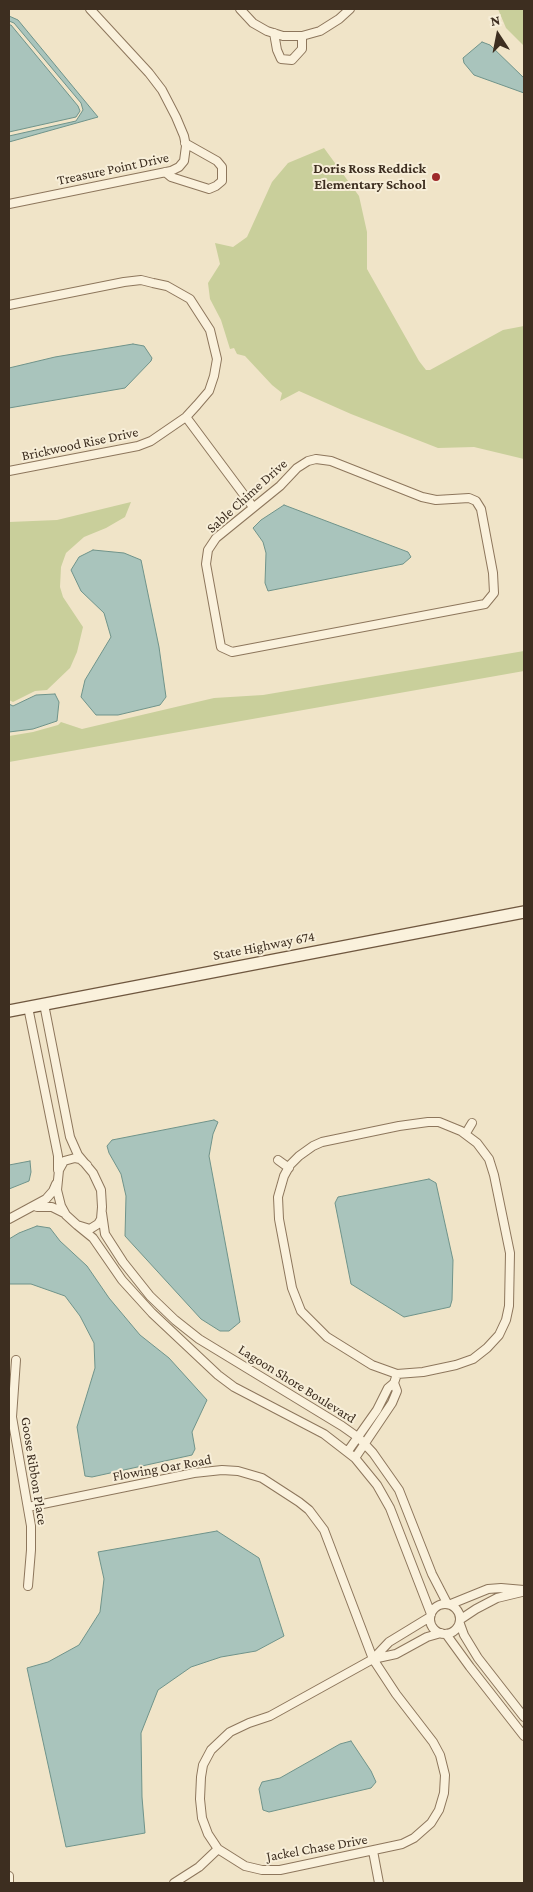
<!DOCTYPE html>
<html>
<head>
<meta charset="utf-8">
<style>
	body { margin:0 }
	#map { position:relative; width:533px; height:1892px; overflow:hidden; background:#f0e4c8; font-family:"Crimson Pro",serif }
	canvas { display:block }
	.frame { position:absolute; inset:0; border:10px solid #3d2e20; pointer-events:none }
	.north { position:absolute; left:473px; top:10px; width:50px; height:50px; -webkit-text-stroke:4px #f7eed8; paint-order:stroke; rotate:349deg; font-size:14px; font-weight:700; line-height:20px; text-align:center; color:#3d2e20 }
	.north::after { content:''; display:block; margin:auto; width:18px; height:22px; background:#3d2e20; clip-path:polygon(50% 0,100% 100%,50% 72%,0 100%) }
</style>
</head>
<body>
<div id="map">
<canvas width="533" height="1892"></canvas>
<div class="frame"></div>
<div class="north">N</div>
</div>
<script>
const c = document.querySelector('canvas').getContext('2d');
c.lineJoin = 'round';
function fill(path, color) {
  c.fillStyle = color;
  c.fill(path, 'evenodd');
}
function shape(rows) {
  const path = new Path2D();
  for (const r of rows) {
    if (r.length === 3) {
      path.moveTo(r[0] + r[2], r[1]);
      path.arc(r[0], r[1], r[2], 0, 2 * Math.PI);
      continue;
    }
    path.moveTo(r[0], r[1]);
    for (let i = 2; i < r.length; i += 2) path.lineTo(r[i], r[i + 1]);
  }
  return path;
}
function strokePath(path, color, width, dash) {
  c.strokeStyle = color;
  c.lineWidth = width;
  c.lineCap = dash ? 'butt' : 'round';
  c.setLineDash(dash || []);
  c.stroke(path);
}
function drawText(font, color, halo, rows, align = 'center') {
  c.font = font + ' "Crimson Pro",serif';
  c.lineWidth = 4;
  c.setLineDash([]);
  c.textBaseline = 'middle';
  c.strokeStyle = halo;
  c.fillStyle = color;
  for (const [text, x, y, turn = 0] of rows) {
    c.save();
    c.translate(x, y);
    c.rotate((+turn || 0) * Math.PI / 180);
    c.textAlign = isNaN(turn) ? turn : align;
    if (halo) c.strokeText(text, 0, 0);
    c.fillText(text, 0, 0);
    c.restore();
  }
}
const green = shape([
	[498,9,524,9,524,46,506,28],
	[324,148,359,196,367,232,367,269,419,361,426,370,430,370,503,330,524,326,524,459,474,447,438,448,351,414,299,391,280,401,282,393,272,385,245,356,237,354,234,348,230,349,221,320,210,299,208,283,220,264,215,243,233,247,247,237,272,182,288,163],
	[131,502,125,517,106,528,84,537,66,553,61,567,60,587,63,597,83,627,77,652,70,668,47,690,35,691,13,702,9,700,9,522,57,520],
	[524,651,524,671,9,762,9,736,33,732,58,725,61,722,82,729,214,698,263,695]
]);
const water = shape([
	[9,16,18,20,98,117,9,142,9,136,76,121,83,110,81,103,14,23,9,21,9,16],
	[9,25,11,25,78,106,80,111,76,117,9,132,9,25],
	[482,42,490,45,524,78,524,93,474,75,464,63,463,58,482,42],
	[133,344,144,346,152,358,151,361,125,388,9,408,9,368,55,357,133,344],
	[284,505,408,552,411,557,403,564,268,591,265,583,266,553,263,542,253,528,261,520,284,505],
	[93,550,124,553,141,560,159,647,166,697,160,705,118,715,96,715,81,697,85,680,111,637,104,613,81,591,71,570,79,557,93,550],
	[55,694,59,702,57,721,33,729,9,732,9,704,13,706,36,695,55,694],
	[214,1120,218,1122,213,1134,209,1156,240,1322,229,1331,220,1331,201,1319,125,1236,126,1196,121,1174,109,1153,107,1146,112,1140,214,1120],
	[30,1161,31,1172,29,1181,9,1189,9,1165,30,1161],
	[429,1179,436,1183,453,1260,452,1300,450,1307,404,1317,351,1284,335,1203,338,1197,429,1179],
	[37,1226,50,1228,60,1241,87,1266,109,1298,140,1335,169,1358,207,1400,192,1432,195,1449,192,1455,92,1477,85,1476,77,1427,95,1368,94,1343,80,1316,65,1296,31,1284,9,1284,9,1239,19,1233,37,1226],
	[217,1531,259,1558,284,1636,256,1651,221,1657,191,1667,158,1690,141,1733,142,1797,145,1833,66,1847,27,1668,48,1662,79,1645,100,1612,104,1579,98,1552,217,1531],
	[351,1741,371,1771,376,1782,371,1788,269,1812,263,1810,259,1789,262,1782,280,1778,340,1744,351,1741]
]);
const minor = shape([
	[240,9,253,23,267,31,283,36,302,36,320,31,339,19,350,9],
	[274,33,277,50,281,59,292,60,302,49,302,36],
	[165,172,171,177,209,189,216,186,222,181,222,167,217,161,185,143],
	[9,204,171,171,179,167,184,161,186,146,184,136,176,117,162,90,149,73,90,9],
	[9,305,124,282,141,280,153,283,167,286,190,299,210,330,217,359,214,376,209,391,197,405,186,417,151,441,138,446,9,471],
	[186,417,253,507],
	[316,459,331,461,422,497,436,500,469,498,476,501,481,509,493,573,494,593,485,604,232,652,221,647,206,564,208,550,216,538,280,486,297,468,308,461,316,459],
	[44,1004,70,1137,78,1155,93,1173,101,1190,102,1207,101,1219,98,1224,90,1229,77,1225,66,1215,61,1206,57,1190,59,1170,64,1161,75,1158,80,1159,87,1165],
	[28,1007,58,1156,58,1170],
	[428,1122,439,1122,461,1131,477,1143,489,1159,494,1175,510,1253,509,1306,506,1320,499,1335,487,1348,473,1359,456,1365,423,1372,397,1374,372,1365,327,1337,301,1311,292,1288,279,1219,278,1197,284,1176,290,1165,299,1156,313,1146,322,1142,399,1126,428,1122],
	[466,1133,472,1123],
	[278,1160,289,1168],
	[37,1207,52,1207,64,1213],
	[102,1213,105,1234,123,1262,150,1296,175,1320,199,1339,342,1426,359,1438,373,1453,399,1490,432,1574,447,1603],
	[9,1219,46,1199,53,1191,56,1184],
	[77,1225,93,1238,122,1280,152,1313,218,1375,234,1387,324,1434,355,1458,377,1485,390,1508,431,1614],
	[16,1360,12,1417,31,1526,31,1550,28,1586],
	[348,1451,377,1410,388,1388,394,1383,397,1374],
	[355,1458,392,1403,397,1391,394,1383],
	[28,1507,194,1473,222,1470,238,1471,262,1478,299,1502,309,1510,324,1530,373,1659,396,1694,433,1742,440,1755,445,1775,444,1793,439,1810,431,1823,414,1838,402,1844,280,1870,262,1870,245,1866,218,1849,208,1834,202,1818,200,1799,201,1777,203,1765,211,1750,230,1732,249,1723,270,1716,373,1659,396,1654,427,1637,441,1633],
	[445,1619,15],
	[451,1604,488,1589,501,1588,524,1590],
	[461,1619,476,1609,497,1598,522,1592],
	[460,1624,464,1635,478,1658,524,1717],
	[446,1634,470,1667,524,1736],
	[373,1659,389,1642,430,1617],
	[373,1851,379,1883],
	[9,1876,9,1883],
	[174,1883,199,1867,218,1849]
]);
const secondary = shape([
	[9,1011,524,912]
]);
const markers = [
	[436,177,5,"#9e2a2b"]
];
const streetNames = [
	["Treasure Point Drive",113,169,-12],
	["Brickwood Rise Drive",80,444,-12],
	["Sable Chime Drive",247,496,-42],
	["State Highway 674",264,946,-11],
	["Lagoon Shore Boulevard",297,1384,32],
	["Flowing Oar Road",162,1468,-10],
	["Goose Ribbon Place",34,1471,81],
	["Jackel Chase Drive",317,1848,-10]
];
const poiNames = [
	["Doris Ross Reddick",426,169],
	["Elementary School",426,185]
];
fill(green, '#c9cf9b');
fill(water, '#a9c4bc');
strokePath(water, '#6f938a', 1);
strokePath(minor, '#8d765c', 10);
strokePath(secondary, '#6f573f', 14);
strokePath(minor, '#faf1dc', 8);
strokePath(secondary, '#faf1dc', 11);
for (const [x, y, r, color] of markers) {
  const dot = new Path2D();
  dot.arc(x, y, r, 0, 2 * Math.PI);
  c.fillStyle = color;
  c.fill(dot);
  strokePath(dot, '#f7eed8', 2);
}
drawText('14px', '#3d2e20', '#f7eed8', streetNames);
drawText('bold 14px', '#3d2e20', '#f7eed8', poiNames, 'right');
</script>
</body>
</html>
